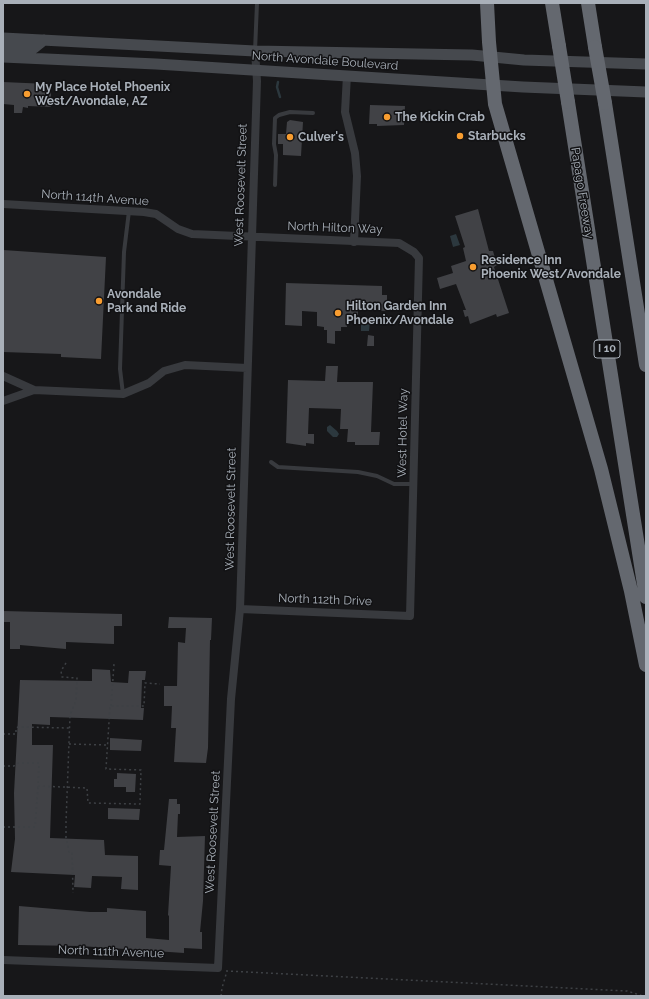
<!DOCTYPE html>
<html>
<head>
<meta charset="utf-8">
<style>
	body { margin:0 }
	#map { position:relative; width:649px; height:999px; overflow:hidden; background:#171719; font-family:Raleway,sans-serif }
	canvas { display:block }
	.frame { position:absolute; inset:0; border:4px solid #a9b0b9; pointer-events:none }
</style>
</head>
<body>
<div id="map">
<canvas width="649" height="999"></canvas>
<div class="frame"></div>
</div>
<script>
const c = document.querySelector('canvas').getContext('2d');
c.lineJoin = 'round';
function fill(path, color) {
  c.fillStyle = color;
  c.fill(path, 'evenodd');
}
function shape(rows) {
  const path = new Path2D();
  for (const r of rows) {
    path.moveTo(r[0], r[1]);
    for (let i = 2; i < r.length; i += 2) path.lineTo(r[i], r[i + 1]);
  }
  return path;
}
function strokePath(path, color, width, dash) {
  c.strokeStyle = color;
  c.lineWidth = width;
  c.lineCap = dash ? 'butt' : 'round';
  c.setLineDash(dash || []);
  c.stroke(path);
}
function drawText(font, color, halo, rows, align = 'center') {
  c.font = font + ' Raleway,sans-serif';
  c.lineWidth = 3;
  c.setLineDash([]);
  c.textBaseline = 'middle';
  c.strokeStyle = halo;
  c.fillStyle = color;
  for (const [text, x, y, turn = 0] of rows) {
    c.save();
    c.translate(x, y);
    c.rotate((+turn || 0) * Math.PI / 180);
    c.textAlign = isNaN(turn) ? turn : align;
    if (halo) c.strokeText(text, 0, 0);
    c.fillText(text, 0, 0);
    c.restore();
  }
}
const water = shape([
	[456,234,460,245,453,247,450,236],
	[361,320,370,321,369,331,361,331],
	[330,425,337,431,339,434,337,437,333,437,327,431,327,427]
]);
const stream = shape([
	[278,82,277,87,280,97]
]);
const building = shape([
	[3,82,48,84,48,88,51,88,51,107,28,106,28,108,23,107,22,113,14,113,14,105,3,104],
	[370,105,405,106,404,125,377,126,377,124,369,124],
	[290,120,303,122,301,156,283,155,283,144,278,144,278,134,286,134,287,122],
	[478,209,489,251,493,251,497,265,494,267,509,313,497,317,496,314,470,324,468,316,465,317,463,310,466,310,456,284,440,289,437,278,453,273,451,266,466,261,463,248,465,247,455,216],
	[3,250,106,257,101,359,61,357,61,354,3,352],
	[286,283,382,286,382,295,387,295,387,311,358,310,358,315,347,314,347,327,341,327,341,331,335,331,335,344,327,343,327,330,324,330,324,327,317,326,317,312,302,311,302,326,285,325],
	[368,335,374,336,374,346,367,346],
	[326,366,338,366,337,382,373,382,371,432,380,432,379,445,355,445,355,442,347,442,348,429,340,429,341,409,309,408,308,434,314,434,314,444,306,443,306,446,286,443,288,380,325,381],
	[3,611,122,614,122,626,114,626,114,644,66,642,66,649,20,645,20,649,10,649,10,622,3,622],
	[169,617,212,618,211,640,210,640,208,748,206,763,174,762,176,728,171,728,172,706,164,706,164,686,177,686,178,642,185,643,186,628,168,628],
	[92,669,110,670,111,682,128,683,129,671,146,671,145,680,142,680,141,708,144,708,143,720,50,717,50,725,32,724,32,745,53,745,50,838,104,840,105,855,138,856,138,890,121,889,122,877,92,876,91,888,74,887,75,875,11,872,15,839,14,793,20,680,92,681],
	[110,738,142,740,141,751,110,750],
	[117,773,136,774,135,792,126,792,126,787,114,787,114,779,117,779],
	[169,799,177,799,177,804,180,804,180,814,178,814,177,837,205,836,203,901,200,932,202,932,202,949,184,948,184,953,80,946,18,945,19,906,90,912,107,912,107,908,146,911,146,938,169,940,169,916,168,915,171,866,159,865,160,850,164,850],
	[108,808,140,809,139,820,108,819]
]);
const path = shape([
	[66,663,61,671,62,677,77,678,76,701,70,715,66,823,66,838,69,852,72,852,73,893],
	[111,706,114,664],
	[3,734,16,734,16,728,18,727,69,728],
	[69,744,106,745],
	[3,766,14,766,18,763,39,763,38,786,87,788,88,803,140,804,141,770,106,769,110,706,144,706,145,683,160,684],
	[3,827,35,827,38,786],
	[226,971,627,991,643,996],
	[221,996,222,988,227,971]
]);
const service = shape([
	[255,51,257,3],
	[275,185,276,155,274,144,275,118,279,115,290,112,313,113],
	[123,394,120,369,124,252,129,211],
	[271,462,278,467,358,472,377,476,394,484,414,484]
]);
const minor = shape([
	[347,75,345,112,355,153,357,176,354,242],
	[3,204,144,212,156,214,178,229,192,234,399,243,414,252,419,258,410,616,240,609],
	[3,376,34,390],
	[3,401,34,390,123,394,149,383,164,371,185,365,247,368],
	[3,960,218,968,231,699,240,609,257,81,255,51]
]);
const secondary = shape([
	[3,38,255,51,472,55,524,60,646,64],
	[3,47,34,48,44,40],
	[3,57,156,64,523,87,646,92]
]);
const motorway = shape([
	[487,3,489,42,495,104,601,469,631,591,646,665],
	[552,3,559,46],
	[588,3,595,47],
	[568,102,646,597],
	[605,103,646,365]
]);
const motorwayBridge = shape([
	[559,46,568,102],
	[595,47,605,103]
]);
const markers = [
	[27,94,4,"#f89d30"],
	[387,117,4,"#f89d30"],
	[460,136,4,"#f89d30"],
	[290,137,4,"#f89d30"],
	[473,267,4,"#f89d30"],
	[99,301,4,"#f89d30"],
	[338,313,4,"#f89d30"]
];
const shields = [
	[607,349,26]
];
const shieldNames = [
	["I 10",607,349]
];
const streetNames = [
	["North Avondale Boulevard",325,61,4],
	["West Roosevelt Street",241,185,-88],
	["Papago Freeway",582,193,81],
	["North 114th Avenue",95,198,4],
	["North Hilton Way",335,228,2],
	["West Hotel Way",403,433,-89],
	["West Roosevelt Street",231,509,-89],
	["North 112th Drive",325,600,2],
	["West Roosevelt Street",213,832,-87],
	["North 111th Avenue",111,952,2]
];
const poiNames = [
	["My Place Hotel Phoenix",35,87],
	["West/Avondale, AZ",35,101],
	["The Kickin Crab",395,117],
	["Starbucks",468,136],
	["Culver's",298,137],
	["Residence Inn",481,260],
	["Phoenix West/Avondale",481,274],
	["Avondale",107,294],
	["Park and Ride",107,308],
	["Hilton Garden Inn",346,306],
	["Phoenix/Avondale",346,320]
];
fill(water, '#2c383e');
strokePath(stream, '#2c383e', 2.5);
fill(building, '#414246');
strokePath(path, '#3e4145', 1.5, [2, 3]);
strokePath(service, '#383a3e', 4);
strokePath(minor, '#383a3e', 8);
strokePath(secondary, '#46494e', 11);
strokePath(motorway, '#64686f', 14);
strokePath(motorwayBridge, '#64686f', 14);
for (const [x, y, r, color] of markers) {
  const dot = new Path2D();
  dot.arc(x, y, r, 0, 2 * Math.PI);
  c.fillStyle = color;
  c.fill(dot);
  strokePath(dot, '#121214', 1.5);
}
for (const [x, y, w] of shields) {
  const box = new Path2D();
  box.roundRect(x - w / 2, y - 9, w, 18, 3);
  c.fillStyle = '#121214';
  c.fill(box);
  strokePath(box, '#a9b0b9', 1);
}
drawText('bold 11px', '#a9b0b9', null, shieldNames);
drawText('12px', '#a9b0b9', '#121214', streetNames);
drawText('bold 12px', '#a9b0b9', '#121214', poiNames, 'left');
</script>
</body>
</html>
